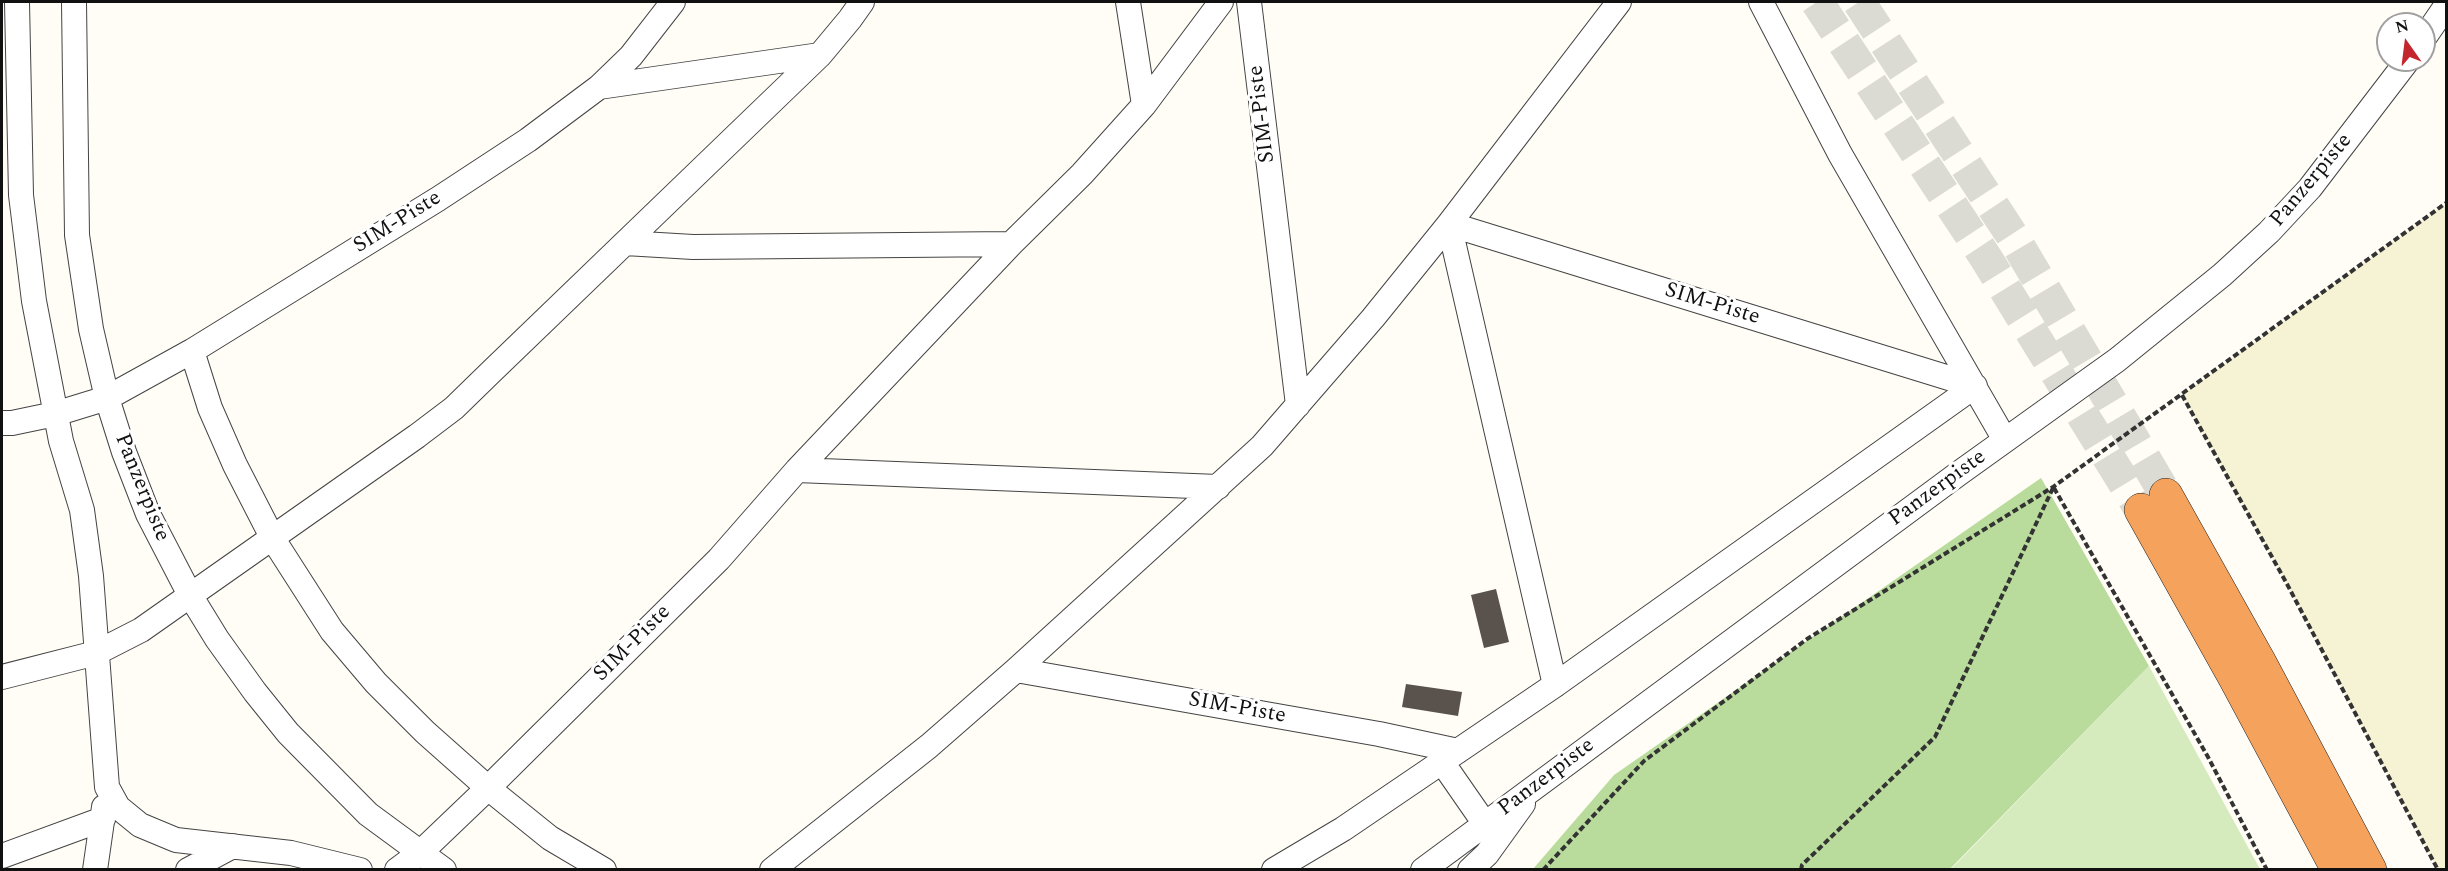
<!DOCTYPE html>
<html>
<head>
<meta charset="utf-8">
<style>
	body { margin:0 }
	#map { position:relative; width:2448px; height:871px; overflow:hidden; background:#fffdf5; font-family:Spectral,serif }
	canvas { display:block }
	.frame { position:absolute; inset:0; border:3px solid #111; pointer-events:none }
	.north { position:absolute; left:2376px; top:12px; width:60px; height:60px; box-sizing:border-box; background:#fff; border:2px solid #a0a0a0; border-radius:50%; rotate:346deg; font-size:16px; font-weight:700; line-height:24px; text-align:center; color:#111 }
	.north::after { content:''; display:block; margin:auto; width:21px; height:27px; background:#c4262e; clip-path:polygon(50% 0,100% 100%,50% 72%,0 100%) }
</style>
</head>
<body>
<div id="map">
<canvas width="2448" height="871"></canvas>
<div class="frame"></div>
<div class="north">N</div>
</div>
<script>
const c = document.querySelector('canvas').getContext('2d');
c.lineJoin = 'round';
function fill(path, color) {
  c.fillStyle = color;
  c.fill(path, 'evenodd');
}
function shape(rows) {
  const path = new Path2D();
  for (const r of rows) {
    path.moveTo(r[0], r[1]);
    for (let i = 2; i < r.length; i += 2) path.lineTo(r[i], r[i + 1]);
  }
  return path;
}
function strokePath(path, color, width, dash) {
  c.strokeStyle = color;
  c.lineWidth = width;
  c.lineCap = dash ? 'butt' : 'round';
  c.setLineDash(dash || []);
  c.stroke(path);
}
function drawText(font, color, halo, rows, align = 'center') {
  c.font = font + ' Spectral,serif';
  c.lineWidth = 6;
  c.setLineDash([]);
  c.textBaseline = 'middle';
  c.strokeStyle = halo;
  c.fillStyle = color;
  for (const [text, x, y, turn = 0] of rows) {
    c.save();
    c.translate(x, y);
    c.rotate((+turn || 0) * Math.PI / 180);
    c.textAlign = isNaN(turn) ? turn : align;
    if (halo) c.strokeText(text, 0, 0);
    c.fillText(text, 0, 0);
    c.restore();
  }
}
const farmland = shape([
	[2446,203,2446,869,2438,870,2287,584,2182,395]
]);
const green = shape([
	[2149,666,2260,869,1950,870]
]);
const forest = shape([
	[2041,478,2149,666,1950,869,1533,869,1614,775]
]);
const building = shape([
	[1496,589,1509,642,1484,648,1471,595],
	[1406,684,1462,692,1458,716,1402,707]
]);
const highwayTunnel = shape([
	[1817,2,1986,258,2141,510],
	[1859,2,2015,240,2166,495]
]);
const path = shape([
	[2182,395,2287,584,2438,870],
	[2054,488,2208,757,2267,870],
	[1543,870,1644,761,1807,639,2053,487,2446,203],
	[1801,870,1802,865,1935,737,2053,488]
]);
const minor = shape([
	[17,2,21,195,34,301,61,441,82,510,91,576,107,787,118,807,140,825,176,840,291,853,360,870],
	[74,2,77,235,91,329,107,398,124,452,148,514,190,595,217,639,255,692,288,733,368,814,444,870],
	[1128,2,1144,105],
	[1249,2,1298,405],
	[1761,2,1840,154,2005,440],
	[2424,38,2446,6],
	[599,87,820,55],
	[1449,224,1975,386],
	[1449,224,1555,685],
	[625,243,693,247,1011,244],
	[192,351,210,408,235,465,273,539,332,631,376,683,425,732,488,788,550,838,604,870],
	[2,423,12,423,55,414,107,398,192,351,438,199,528,140,599,87,631,56,673,2],
	[797,470,1218,487],
	[1016,670,1379,734,1458,751],
	[2,677,96,653,141,630,417,436,454,408,492,371,820,55,850,19,862,2],
	[1442,762,1485,824],
	[2,856,103,819],
	[95,870,104,807],
	[188,870,233,846],
	[397,870,420,853,488,788,719,559,797,470,1011,244,1082,174,1144,105,1221,2],
	[772,870,929,746,1016,670,1262,446,1373,318,1449,224,1619,2],
	[1274,870,1343,829,1555,685,1975,386],
	[1423,870,1958,474,2117,360,2222,275,2269,232,2310,188,2408,60],
	[1470,870,1487,854,1523,804]
]);
const highway = shape([
	[2166,495,2260,663,2370,870],
	[2141,510,2235,678,2338,870]
]);
const streetNames = [
	["SIM-Piste",1263,114,-97],
	["Panzerpiste",2312,181,-50],
	["SIM-Piste",398,223,-32],
	["SIM-Piste",1712,305,17],
	["Panzerpiste",141,488,68],
	["Panzerpiste",1938,489,-36],
	["SIM-Piste",633,644,-45],
	["SIM-Piste",1237,709,10],
	["Panzerpiste",1547,778,-37]
];
fill(farmland, '#f6f3d4');
fill(green, '#d5ebbd');
fill(forest, '#b9dc9c');
fill(building, '#5a524d');
strokePath(highwayTunnel, '#dbdad3', 33, [33, 16]);
strokePath(minor, '#444', 26);
strokePath(highway, '#222', 34);
strokePath(path, '#333', 4, [6, 3]);
strokePath(minor, '#fff', 24);
strokePath(highway, '#f5a25d', 33);
drawText('22px', '#111', '#fff', streetNames);
</script>
</body>
</html>
